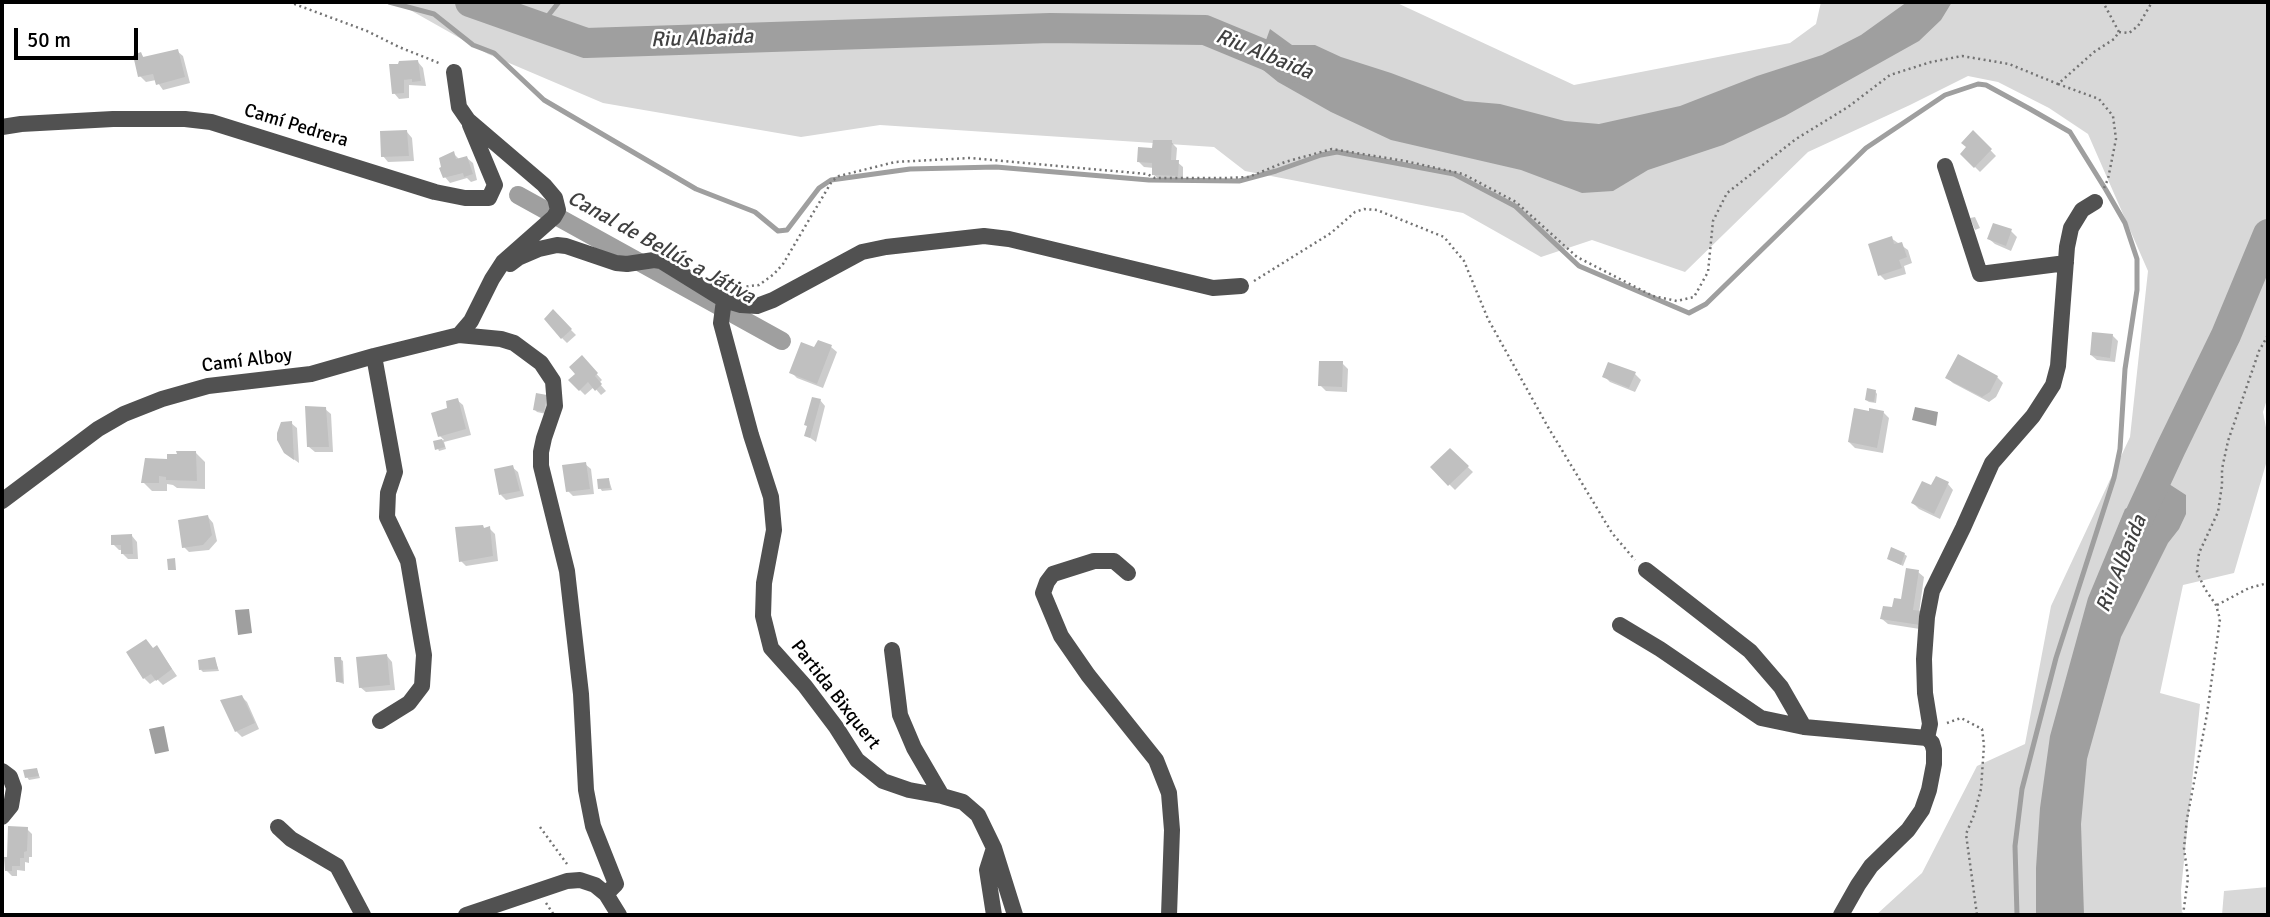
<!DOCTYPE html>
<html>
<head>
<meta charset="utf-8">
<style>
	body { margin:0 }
	#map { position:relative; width:2270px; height:917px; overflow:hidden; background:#fff; font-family:Signika,sans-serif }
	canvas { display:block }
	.frame { position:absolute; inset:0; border:4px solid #000; pointer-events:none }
	.scale { position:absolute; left:14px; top:28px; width:124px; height:32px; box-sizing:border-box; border:4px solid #000; border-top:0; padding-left:9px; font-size:21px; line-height:24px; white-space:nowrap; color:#000; -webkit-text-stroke:5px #fff; paint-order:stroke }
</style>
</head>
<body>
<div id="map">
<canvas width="2270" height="917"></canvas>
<div class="frame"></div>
<div class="scale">50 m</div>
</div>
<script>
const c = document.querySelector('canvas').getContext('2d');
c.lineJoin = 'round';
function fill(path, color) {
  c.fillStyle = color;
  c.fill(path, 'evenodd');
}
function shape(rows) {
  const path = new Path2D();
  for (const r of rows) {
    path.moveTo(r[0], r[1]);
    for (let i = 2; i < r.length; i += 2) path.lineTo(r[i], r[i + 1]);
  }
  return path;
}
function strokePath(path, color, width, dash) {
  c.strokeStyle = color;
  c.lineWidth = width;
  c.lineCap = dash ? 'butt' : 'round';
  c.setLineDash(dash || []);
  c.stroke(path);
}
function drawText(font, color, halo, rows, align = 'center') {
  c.font = font + ' Signika,sans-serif';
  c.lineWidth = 5;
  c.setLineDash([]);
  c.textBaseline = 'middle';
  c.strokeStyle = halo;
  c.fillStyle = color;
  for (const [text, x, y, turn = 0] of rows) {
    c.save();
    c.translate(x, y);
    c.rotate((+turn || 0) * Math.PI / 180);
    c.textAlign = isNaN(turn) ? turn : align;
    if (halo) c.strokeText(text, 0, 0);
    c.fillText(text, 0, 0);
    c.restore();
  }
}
const green = shape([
	[396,2,1395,2,1574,85,1790,43,1816,24,1821,2,2268,2,2268,396,2263,412,2268,438,2268,457,2234,573,2183,585,2160,693,2200,704,2181,890,2182,915,1876,915,1922,873,1977,766,2025,744,2051,606,2130,437,2148,271,2088,134,2049,108,1998,82,1968,76,1910,105,1808,152,1685,272,1592,240,1541,257,1463,213,1245,171,1214,147,880,125,801,137,603,103,488,54],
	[2268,887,2268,915,2222,915,2224,891]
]);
const water = shape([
	[1907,2,1952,2,1941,20,1919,41,1785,116,1723,145,1648,170,1613,191,1582,193,1521,170,1391,140,1331,112,1278,82,1257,65,1270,29,1292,45,1315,45,1341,57,1391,73,1465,101,1500,104,1565,121,1599,124,1680,106,1757,76,1822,55,1861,35],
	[1915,407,1938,412,1936,426,1912,420],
	[2169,484,2186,495,2186,514,2179,529,2168,543,2121,637,2087,759,2081,824,2084,915,2036,915,2036,868,2040,808,2050,736,2088,598,2125,509],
	[249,609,252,633,238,635,235,610],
	[164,726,169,751,155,754,149,729]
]);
const shadow = shape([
	[177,51,183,56,190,83,163,90,156,80,146,82,140,76,141,54,145,59],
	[418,62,423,68,426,86,409,85,409,98,399,99,394,93],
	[407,132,412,138,414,161,388,162,383,156],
	[1973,132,1996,156,1980,172,1962,154,1968,148],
	[1171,142,1177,148,1176,161,1183,167,1183,181,1160,180,1154,175,1154,168,1144,167,1139,162,1154,150],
	[453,153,460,160,467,158,473,163,477,180,471,182,467,178,450,183,445,177],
	[1975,217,1980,228,1975,230,1970,218],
	[2011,231,2017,237,2011,251,1995,244,1989,239],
	[1891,238,1908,250,1912,263,1904,266,1906,274,1885,280,1880,275],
	[553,312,576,335,567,343,562,338],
	[2112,335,2118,341,2115,362,2097,360,2091,355],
	[831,347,837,352,823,388,797,378,791,372],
	[1959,357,1997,377,2003,383,1996,397,1989,402,1953,383,1947,378],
	[582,358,602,380,599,383,606,391,601,395,594,387,585,395,570,380,578,374],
	[1342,363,1348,369,1347,392,1326,391,1320,385],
	[1609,364,1635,374,1641,380,1635,392,1610,382,1604,376],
	[1875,391,1877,394,1876,403,1869,402,1866,400],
	[546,397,548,399,546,414,537,412,535,410],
	[457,400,463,405,471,435,444,442,446,449,439,451,435,442,444,440,440,436,449,409],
	[820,400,825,406,816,442,806,435],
	[325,409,331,414,333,452,315,452,309,447],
	[1883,412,1889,418,1883,453,1855,448,1849,442],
	[291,423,297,428,299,463,292,458],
	[1450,450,1473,472,1455,490,1432,467],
	[196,453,205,462,205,489,177,488,173,485,167,484,167,491,152,491,143,482],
	[585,464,591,469,594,494,573,496,568,491],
	[512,467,518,472,524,496,506,500,501,495],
	[609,480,612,490,602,491,600,488],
	[1948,484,1953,490,1940,519,1919,509,1913,503],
	[208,517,213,523,217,541,209,550,189,552,184,547],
	[489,528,495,534,498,561,466,566,461,561,485,529],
	[132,536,137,542,138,559,128,559,123,554,123,550,119,550,113,544],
	[1904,554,1907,556,1903,566,1889,559],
	[1918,572,1924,577,1919,613,1926,630,1888,624,1882,619,1903,601],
	[157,647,177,676,163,685,157,679,150,684,144,678,153,649],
	[387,656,392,662,395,690,366,692,360,687],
	[214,658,219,671,203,672,201,670],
	[340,659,343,661,344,684,338,682],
	[242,697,247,702,259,729,242,737,236,731],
	[37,770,40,778,29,780,27,777],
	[27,829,32,834,32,857,29,857,29,863,25,862,25,871,17,870,17,876,12,876,6,870,9,859]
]);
const stream = shape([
	[389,2,434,14,473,45,494,53,544,100,696,189,755,212,778,231,787,230,819,188,831,180,910,169,996,167,1149,180,1239,181,1276,171,1321,155,1337,152,1454,174,1515,206,1579,266,1689,313,1706,304,1866,148,1945,95,1978,84,1986,85,2030,109,2070,132,2106,190,2125,223,2137,259,2137,290,2125,369,2120,449,2114,478,2056,658,2022,789,2015,846,2017,915],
	[539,27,559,2]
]);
const canal = shape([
	[518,195,782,341]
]);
const river = shape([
	[470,2,586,43,1050,28,1205,30,1297,68],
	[2133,530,2171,448,2226,335,2268,234]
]);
const building = shape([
	[178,49,185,77,156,85,153,74,138,77,133,55,141,52,143,57],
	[418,60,421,81,412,82,412,79,404,80,404,93,392,94,389,64,398,64,399,61],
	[407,130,409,156,381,157,380,131],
	[1973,130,1992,149,1974,168,1960,154,1966,147,1961,143],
	[1153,140,1172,140,1171,160,1179,160,1178,176,1152,175,1152,163,1137,162,1138,147,1152,148],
	[454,151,456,159,467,156,473,174,464,177,463,173,443,178,439,168,441,167,439,158],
	[1993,223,2012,229,2006,246,1987,239],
	[1892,236,1894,244,1902,242,1907,257,1899,260,1902,268,1878,276,1868,244],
	[553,309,572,329,561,339,544,319],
	[2092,332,2113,334,2110,358,2090,355],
	[818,340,832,345,817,384,789,373,801,342,814,347],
	[1958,354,1998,376,1990,392,1982,397,1945,378],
	[582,355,598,373,595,376,602,384,595,391,588,382,579,391,568,380,575,374,569,367],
	[1319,361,1343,361,1342,387,1318,386],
	[1608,362,1636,372,1629,388,1602,377],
	[1867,388,1876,390,1874,402,1865,400],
	[536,393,547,395,544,412,533,410],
	[812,397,821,399,810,438,804,436,807,426,804,425],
	[458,398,466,429,438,437,431,413,447,408,446,401],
	[305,406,326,407,329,447,307,447],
	[1854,408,1869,411,1869,408,1884,411,1877,448,1848,442],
	[292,421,294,460,284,453,277,440,277,433,281,422],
	[442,439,445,447,435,450,433,441],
	[1450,448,1469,466,1448,486,1430,467],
	[176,451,196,451,197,481,166,480,166,477,159,476,159,483,141,483,145,458,167,459,167,454,177,454],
	[586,462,590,489,566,492,562,465],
	[513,465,520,491,499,495,494,469],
	[1936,476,1949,482,1934,514,1911,503,1922,481,1931,485],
	[609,478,610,488,598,489,597,479],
	[208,515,212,535,203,545,182,548,178,520],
	[483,525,484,528,490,526,493,556,459,562,455,527],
	[132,534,133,554,121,554,121,545,111,545,111,535],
	[1891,547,1905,553,1901,565,1887,559],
	[175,558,176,570,168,570,167,559],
	[1906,568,1919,570,1913,610,1923,611,1920,625,1880,619,1883,606,1892,607,1894,598,1901,599],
	[146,639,153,648,157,645,172,669,156,681,151,674,143,679,126,652],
	[387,654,390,685,359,688,356,657],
	[215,657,218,669,199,670,198,660],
	[334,657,341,657,343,682,336,682],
	[242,695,255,723,235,732,220,700],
	[37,768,39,776,25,778,23,770],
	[8,826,28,827,27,851,24,852,24,858,20,858,20,866,12,866,12,871,5,871,4,857,7,857]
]);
const path = shape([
	[289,2,367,31,399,47,439,63],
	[2119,32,2129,33,2138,26,2152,2],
	[2058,84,2099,99,2113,116,2116,139,2108,179,2104,188],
	[1254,281,1331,233,1355,212,1364,209,1377,210,1444,237,1464,261,1488,319,1548,427,1612,533,1635,560],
	[741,287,759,285,774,274,783,264,832,181,839,176,895,162,970,158,1147,174,1155,178,1226,178,1249,177,1285,162,1332,149,1405,161,1463,174,1516,202,1577,257,1653,296,1677,301,1694,297,1708,272,1713,221,1727,193,1796,139,1848,107,1890,75,1931,62,1962,56,2009,64,2058,84,2094,52,2114,39,2119,32,2103,2],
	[2217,605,2249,588,2268,583],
	[1947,723,1961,718,1982,729,1984,745,1981,789,1974,815,1966,834,1977,915],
	[540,827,567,864],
	[546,903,554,915],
	[2183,915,2188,878,2184,848,2187,819,2207,714,2220,619,2216,605,2205,589,2197,572,2199,553,2218,512,2222,485,2222,469,2228,441,2259,351,2268,335]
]);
const minor = shape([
	[2,127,21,124,113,119,185,119,211,122,435,192,465,198,489,198,495,185,470,125],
	[1945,166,1980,274,2066,263],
	[510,264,518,258,539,249,557,245,566,246,616,263,627,264,654,260,661,261,724,300,741,305,757,306,773,300,862,252,886,247,984,236,1009,239,1213,288,1241,286],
	[724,300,721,323,751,435,771,497,774,530,764,583,763,616,771,648,805,686,836,727,857,760,883,781,909,790,942,796,963,802,978,815,994,848,1015,915],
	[459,335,501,339,514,343,541,363,553,381,555,406,544,438,541,452,541,466,567,571,581,694,586,790,593,826,616,884,606,894],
	[374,356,395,472,388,493,387,517,408,561,424,655,422,686,409,703,380,721],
	[2,501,98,429,124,414,162,399,208,386,311,374,374,356,459,335,471,321,492,279,503,262,554,217,558,210,555,198,544,185,468,120,459,107,454,72],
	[1646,570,1750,651,1781,687,1804,727],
	[1128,573,1114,561,1094,561,1053,574,1047,582,1043,593,1061,636,1088,675,1156,760,1169,793,1172,830,1169,915],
	[1620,625,1660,649,1761,718,1804,727,1927,738],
	[892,650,900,715,914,748,942,796],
	[1927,738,1930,724,1925,693,1924,659,1927,617,1932,591,1963,528,1992,463,2033,416,2053,385,2058,366,2067,247,2071,228,2082,210,2095,202],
	[2,771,10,777,14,788,11,806,2,817],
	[278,827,291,839,337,866,363,915],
	[994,848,987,870,994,915],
	[466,915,567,881,580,880,595,885,606,894,619,915],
	[1841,915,1858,885,1871,866,1908,830,1922,810,1929,790,1934,764,1934,750,1932,743,1927,738]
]);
const streetNames = [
	["Camí Pedrera",296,126,17],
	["Camí Alboy",247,361,-7],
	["Partida Bixquert",835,695,52]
];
const waterNames = [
	["Riu Albaida",702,39,-2],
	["Riu Albaida",1264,55,22],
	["Canal de Bellús a Játiva",661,248,29],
	["Riu Albaida",2122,564,-68]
];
fill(green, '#d8d8d8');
fill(water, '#9f9f9f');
fill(shadow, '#0003');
strokePath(stream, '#9f9f9f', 5);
strokePath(canal, '#9f9f9f', 18);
strokePath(river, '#9f9f9f', 30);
fill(building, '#c0c0c0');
strokePath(path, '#737373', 2.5, [2, 3.5]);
strokePath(minor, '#515151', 16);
drawText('19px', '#000', '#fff', streetNames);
drawText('italic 21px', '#404040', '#fff', waterNames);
</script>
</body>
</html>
